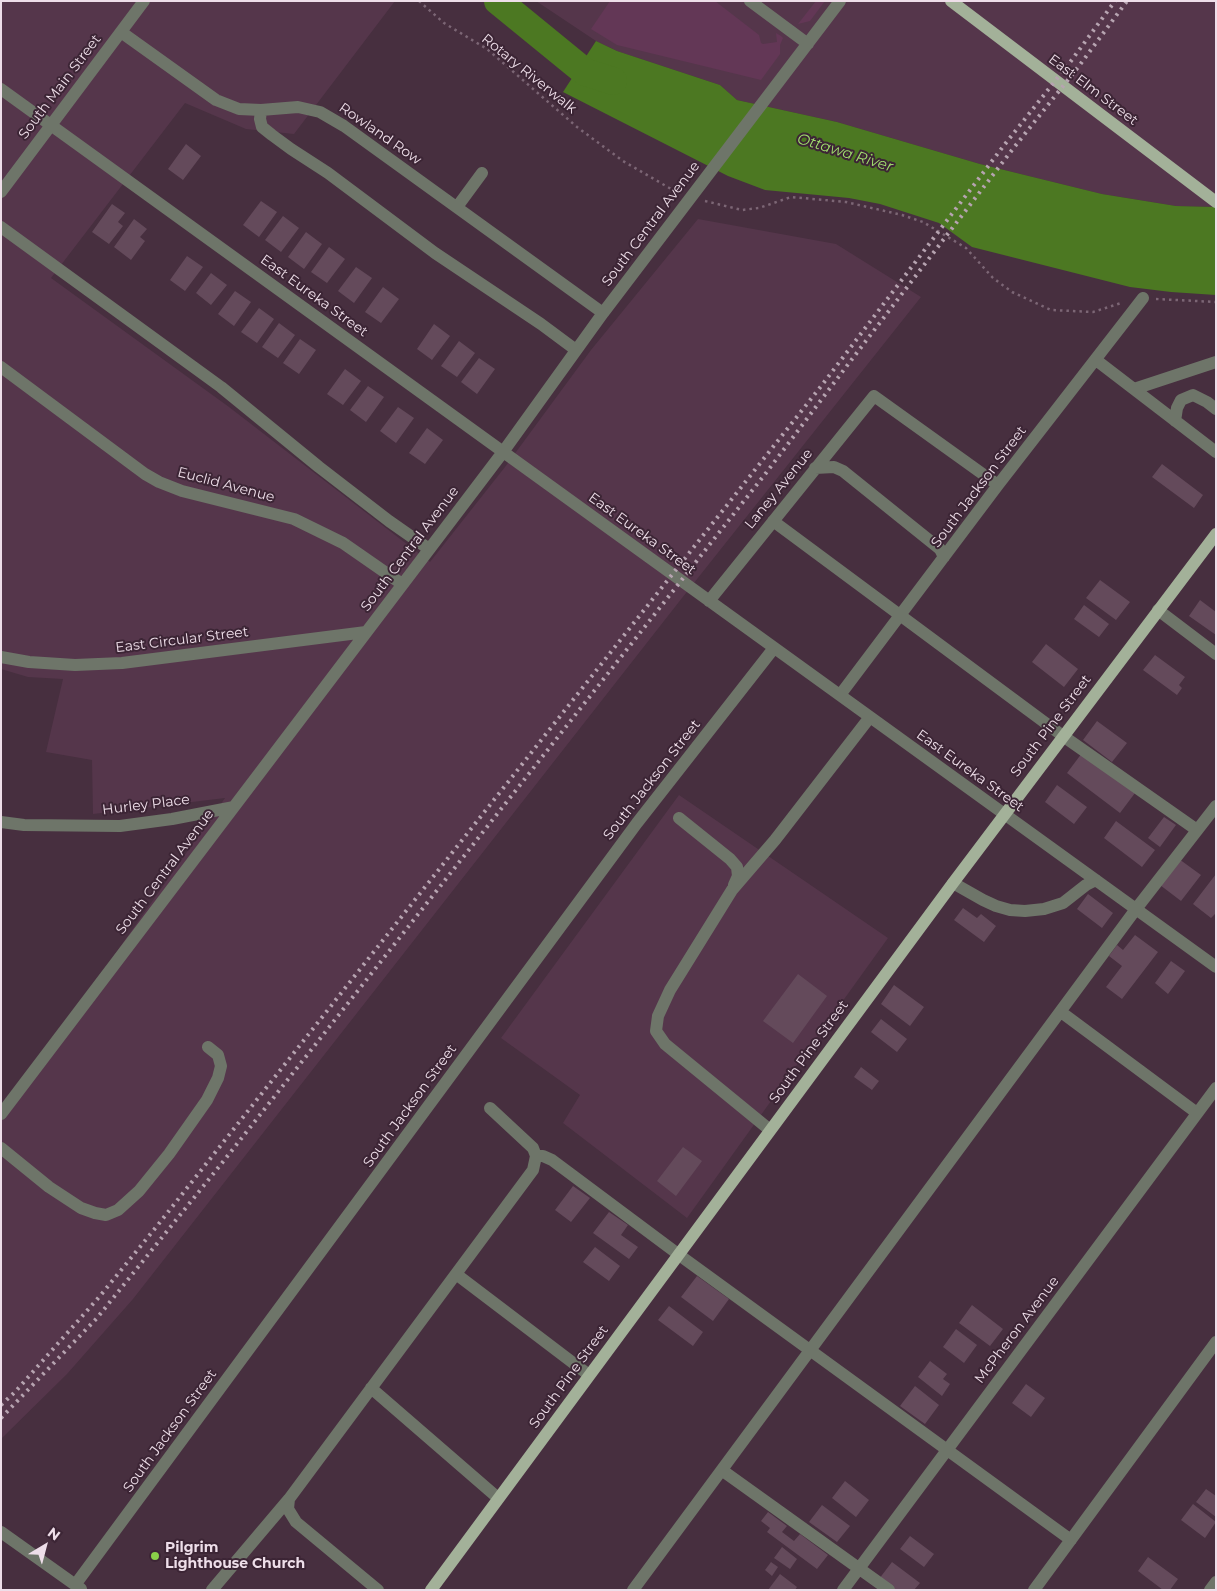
<!DOCTYPE html>
<html>
<head>
<meta charset="utf-8">
<style>
	body { margin:0 }
	#map { position:relative; width:1217px; height:1591px; overflow:hidden; background:#472f3f; font-family:Montserrat,sans-serif }
	canvas { display:block }
	.frame { position:absolute; inset:0; border:2px solid #eedee9; pointer-events:none }
	.north { position:absolute; left:20px; top:1521px; width:50px; height:50px; -webkit-text-stroke:4px #3c2535; paint-order:stroke; rotate:37deg; font-size:14px; font-weight:700; line-height:20px; text-align:center; color:#eedee9 }
	.north::after { content:''; display:block; margin:auto; width:18px; height:22px; background:#eedee9; clip-path:polygon(50% 0,100% 100%,50% 72%,0 100%) }
</style>
</head>
<body>
<div id="map">
<canvas width="1217" height="1591"></canvas>
<div class="frame"></div>
<div class="north">N</div>
</div>
<script>
const c = document.querySelector('canvas').getContext('2d');
c.lineJoin = 'round';
function fill(path, color) {
  c.fillStyle = color;
  c.fill(path, 'evenodd');
}
function shape(rows) {
  const path = new Path2D();
  for (const r of rows) {
    path.moveTo(r[0], r[1]);
    for (let i = 2; i < r.length; i += 2) path.lineTo(r[i], r[i + 1]);
  }
  return path;
}
function strokePath(path, color, width, dash) {
  c.strokeStyle = color;
  c.lineWidth = width;
  c.lineCap = dash ? 'butt' : 'round';
  c.setLineDash(dash || []);
  c.stroke(path);
}
function drawText(font, color, halo, rows, align = 'center') {
  c.font = font + ' Montserrat,sans-serif';
  c.lineWidth = 4;
  c.setLineDash([]);
  c.textBaseline = 'middle';
  c.strokeStyle = halo;
  c.fillStyle = color;
  for (const [text, x, y, turn = 0] of rows) {
    c.save();
    c.translate(x, y);
    c.rotate((+turn || 0) * Math.PI / 180);
    c.textAlign = isNaN(turn) ? turn : align;
    if (halo) c.strokeText(text, 0, 0);
    c.fillText(text, 0, 0);
    c.restore();
  }
}
const built = shape([
	[1,1,395,1,294,134,246,129,185,103,51,278,229,407,430,562,505,467,591,350,698,219,836,244,921,297,682,598,133,1299,67,1374,1,1439,1,1116,225,798,93,814,92,760,46,752,63,679,28,677,1,669],
	[536,1,1216,1,1216,207,1176,206,1102,194,980,164,837,122,737,100,720,85,617,51,596,41],
	[679,795,888,938,687,1218,563,1123,580,1095,501,1038]
]);
const green = shape([
	[610,1,715,1,759,35,761,43,763,44,777,42,776,33,781,36,783,38,780,45,780,54,761,80,617,45,591,29],
	[816,1,825,1,810,21,798,24]
]);
const water = shape([
	[596,41,617,51,720,85,737,100,837,122,980,164,1102,194,1176,206,1216,207,1216,295,1171,292,1130,287,972,247,939,223,880,204,849,198,765,190,728,176,563,92]
]);
const river = shape([
	[498,1,585,72,613,81]
]);
const building = shape([
	[186,144,201,156,183,180,168,169],
	[261,201,277,212,259,237,243,225],
	[112,204,125,213,118,222,123,226,109,244,92,232],
	[283,216,299,228,281,252,265,240],
	[134,219,147,229,140,237,145,241,131,260,114,247],
	[306,232,322,244,304,269,288,257],
	[329,247,345,259,327,283,311,272],
	[187,256,203,267,185,291,170,280],
	[356,267,372,278,354,303,338,291],
	[211,273,227,285,211,305,196,293],
	[383,287,399,299,381,323,365,312],
	[235,291,251,302,234,326,218,314],
	[259,308,274,319,257,343,241,332],
	[279,323,295,335,278,358,262,347],
	[434,324,450,336,432,360,417,349],
	[300,339,316,350,299,374,283,363],
	[459,341,475,353,457,377,441,366],
	[479,358,495,369,477,394,461,382],
	[345,369,361,381,343,405,327,394],
	[368,386,384,397,366,422,350,410],
	[398,407,414,418,396,443,380,431],
	[427,428,443,440,425,464,409,453],
	[1162,464,1203,495,1194,508,1152,477],
	[1100,580,1130,602,1116,620,1086,598],
	[1200,600,1216,612,1216,635,1189,616],
	[1084,605,1109,624,1099,637,1074,619],
	[1046,644,1078,669,1064,687,1032,662],
	[1155,655,1185,677,1179,685,1182,688,1177,695,1143,670],
	[1097,721,1127,743,1112,762,1083,740],
	[1082,753,1135,793,1120,813,1067,773],
	[1057,785,1087,807,1074,824,1045,802],
	[1164,817,1176,825,1160,847,1148,838],
	[1116,821,1155,850,1142,867,1104,838],
	[1179,859,1201,875,1181,901,1160,885],
	[1216,874,1216,913,1211,918,1193,904],
	[1088,894,1113,913,1102,928,1077,909],
	[963,908,977,918,981,914,996,926,984,942,954,920],
	[1135,935,1158,952,1122,999,1106,987,1122,966,1109,956,1117,945,1123,950],
	[1171,961,1185,971,1168,994,1155,983],
	[798,974,827,996,793,1043,763,1021],
	[894,985,924,1007,910,1026,881,1004],
	[881,1019,907,1039,897,1052,871,1032],
	[861,1067,879,1081,872,1090,854,1077],
	[683,1147,702,1161,676,1196,657,1181],
	[573,1186,590,1198,571,1222,555,1210],
	[609,1212,628,1225,621,1235,638,1247,629,1259,593,1233],
	[595,1247,620,1266,609,1281,583,1262],
	[697,1276,729,1299,713,1321,681,1297],
	[972,1305,1003,1329,990,1346,959,1323],
	[669,1306,703,1332,693,1346,658,1320],
	[956,1329,977,1345,964,1363,943,1347],
	[930,1361,947,1374,943,1379,950,1384,942,1396,918,1377],
	[1026,1384,1045,1398,1031,1417,1012,1403],
	[915,1386,939,1405,925,1424,900,1406],
	[845,1481,869,1500,856,1517,832,1498],
	[1206,1489,1216,1496,1216,1517,1196,1502],
	[1193,1504,1216,1522,1205,1538,1181,1520],
	[822,1505,850,1526,837,1542,809,1522],
	[768,1512,787,1526,782,1532,794,1541,800,1534,828,1555,817,1569,767,1532,770,1528,761,1521],
	[910,1536,934,1554,924,1567,900,1549],
	[782,1547,797,1559,790,1569,774,1558],
	[1148,1557,1178,1579,1170,1590,1163,1590,1138,1571],
	[771,1562,778,1567,772,1576,765,1570],
	[892,1562,920,1583,914,1590,893,1590,879,1579],
	[780,1574,797,1587,795,1590,768,1590]
]);
const path = shape([
	[419,1,444,23,487,49,577,127,623,161,678,193],
	[705,201,742,210,759,208,791,197,846,202,902,215,923,222,966,248,993,278,1012,292,1051,310,1093,312,1121,303],
	[1156,299,1216,302]
]);
const minor = shape([
	[750,1,808,44],
	[121,32,216,100,239,109,261,110,298,107,320,112,344,126,603,313],
	[1,89,1216,967],
	[261,110,260,119,262,127,272,135,291,149,328,173,435,253,541,324,576,350],
	[1,192,144,1],
	[457,207,482,173],
	[1,227,221,387,319,467,389,521,429,549],
	[1096,360,1216,452],
	[1,367,145,474,159,482,182,491,294,519,343,543,402,584],
	[1134,389,1216,362],
	[1175,421,1177,408,1181,400,1193,395,1207,402,1216,409],
	[815,468,834,467,843,471,940,549,944,557],
	[773,521,1063,736,1197,830],
	[709,601,874,396,998,485],
	[1158,610,1216,654],
	[1,657,29,662,75,665,122,663,366,632],
	[840,695,998,485,1143,298],
	[679,818,730,859,737,867,738,876,734,885],
	[1,822,24,825,120,826,172,819,234,807],
	[953,883,983,900,996,906,1010,910,1025,911,1044,909,1063,903,1086,885,1096,880],
	[1061,1012,1197,1113],
	[1,1114,503,452,603,313,840,1],
	[770,1130,665,1044,656,1031,658,1016,670,990,732,890,775,840,870,717],
	[1,1148,49,1187,81,1208,95,1213,106,1215,118,1210,139,1191,169,1154,207,1100,218,1078,221,1066,218,1055,208,1047],
	[536,1156,543,1156,552,1160,686,1260,1071,1540],
	[456,1274,589,1375],
	[371,1388,498,1498],
	[723,1471,889,1590],
	[1,1532,81,1589],
	[75,1585,637,823,774,648],
	[212,1590,289,1499],
	[378,1590,296,1522,288,1509,289,1499,533,1170,536,1156,533,1148,490,1108],
	[633,1590,1136,909,1216,806],
	[843,1590,1216,1088],
	[1034,1590,1216,1342],
	[1210,1590,1216,1582]
]);
const major = shape([
	[951,1,1216,202],
	[431,1590,953,883,1216,534]
]);
const rail = shape([
	[1,1405,15,1392,100,1296,157,1226,822,385,1005,144,1071,61,1115,1],
	[1,1418,97,1318,222,1163,766,473,846,367,1012,150,1079,66,1127,1]
]);
const markers = [
	[155,1556,5,"#89cf49"]
];
const streetNames = [
	["Rotary Riverwalk",529,74,39],
	["South Main Street",60,87,-53],
	["East Elm Street",1093,90,37],
	["Rowland Row",380,134,35],
	["South Central Avenue",651,224,-53],
	["East Eureka Street",314,296,36],
	["Euclid Avenue",226,485,15],
	["South Jackson Street",979,487,-53],
	["Laney Avenue",779,489,-51],
	["East Eureka Street",642,534,36],
	["South Central Avenue",410,549,-53],
	["East Circular Street",182,640,-7],
	["South Pine Street",1051,726,-53],
	["East Eureka Street",970,771,36],
	["South Jackson Street",652,780,-52],
	["Hurley Place",146,805,-7],
	["South Central Avenue",165,872,-53],
	["South Pine Street",809,1052,-54],
	["South Jackson Street",410,1106,-54],
	["McPheron Avenue",1017,1330,-53],
	["South Pine Street",569,1377,-54],
	["South Jackson Street",170,1431,-54]
];
const poiNames = [
	["Pilgrim",165,1548],
	["Lighthouse Church",165,1564]
];
const waterNames = [
	["Ottawa River",845,153,17]
];
fill(built, '#55364b');
fill(green, '#633756');
fill(water, '#4c7822');
strokePath(river, '#4c7822', 28);
fill(building, '#644a5b');
strokePath(path, '#7c6675', 2.5, [2.5, 4]);
strokePath(minor, '#6e7569', 12);
strokePath(major, '#a3b199', 12);
strokePath(rail, '#b7a4b1', 4, [2.5, 5]);
for (const [x, y, r, color] of markers) {
  const dot = new Path2D();
  dot.arc(x, y, r, 0, 2 * Math.PI);
  c.fillStyle = color;
  c.fill(dot);
  strokePath(dot, '#3c2535', 2);
}
drawText('14px', '#eedee9', '#3c2535', streetNames);
drawText('bold 14px', '#eedee9', '#3c2535', poiNames, 'left');
drawText('italic 15px', '#a0dd6e', '#3c2535', waterNames);
</script>
</body>
</html>
